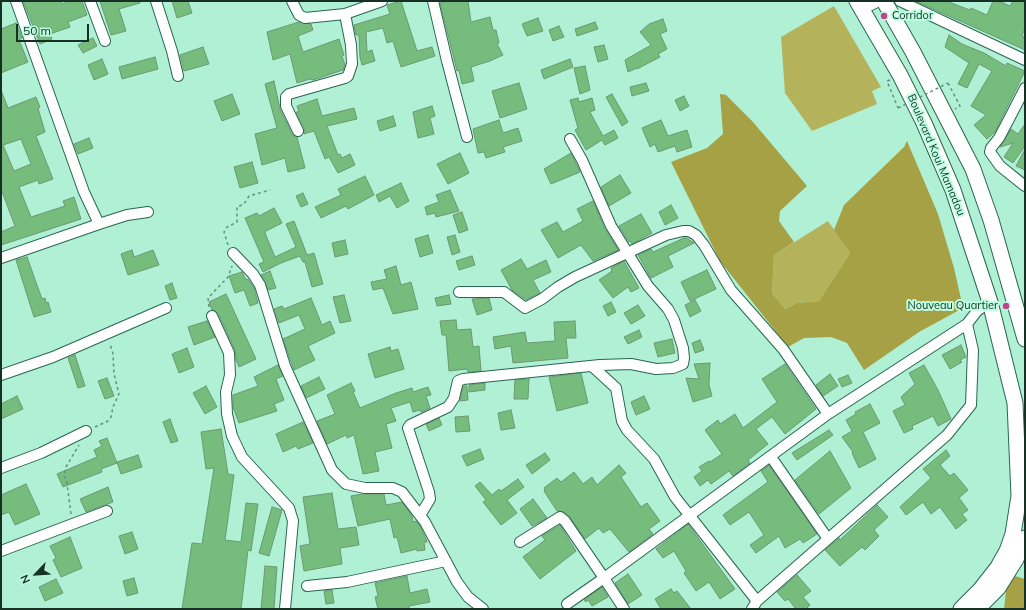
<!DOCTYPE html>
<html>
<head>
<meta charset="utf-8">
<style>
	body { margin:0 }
	#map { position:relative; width:1026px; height:610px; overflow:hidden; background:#b0f0d5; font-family:Mulish,sans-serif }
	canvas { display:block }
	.frame { position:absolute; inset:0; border:2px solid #163026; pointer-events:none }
	.north { position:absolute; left:16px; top:554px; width:40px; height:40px; -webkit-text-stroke:3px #bdfee2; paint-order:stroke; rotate:245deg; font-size:11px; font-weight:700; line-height:16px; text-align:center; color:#163026 }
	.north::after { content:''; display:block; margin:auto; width:14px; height:18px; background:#163026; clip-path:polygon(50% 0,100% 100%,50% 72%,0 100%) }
	.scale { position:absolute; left:16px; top:24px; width:73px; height:18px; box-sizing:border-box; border:2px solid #163026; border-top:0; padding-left:5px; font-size:12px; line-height:14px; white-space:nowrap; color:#163026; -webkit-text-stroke:3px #bdfee2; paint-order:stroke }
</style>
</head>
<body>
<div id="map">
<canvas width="1026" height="610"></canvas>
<div class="frame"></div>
<div class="north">N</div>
<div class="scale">50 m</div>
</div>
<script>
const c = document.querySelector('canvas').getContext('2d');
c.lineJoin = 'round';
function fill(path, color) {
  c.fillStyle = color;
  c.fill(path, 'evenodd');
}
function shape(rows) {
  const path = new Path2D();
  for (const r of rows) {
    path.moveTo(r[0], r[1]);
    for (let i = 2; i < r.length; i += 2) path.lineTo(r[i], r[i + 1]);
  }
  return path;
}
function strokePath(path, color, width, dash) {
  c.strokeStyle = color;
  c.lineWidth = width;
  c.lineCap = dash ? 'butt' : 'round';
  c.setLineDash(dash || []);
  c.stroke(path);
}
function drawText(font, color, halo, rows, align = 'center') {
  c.font = font + ' Mulish,sans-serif';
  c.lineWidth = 4;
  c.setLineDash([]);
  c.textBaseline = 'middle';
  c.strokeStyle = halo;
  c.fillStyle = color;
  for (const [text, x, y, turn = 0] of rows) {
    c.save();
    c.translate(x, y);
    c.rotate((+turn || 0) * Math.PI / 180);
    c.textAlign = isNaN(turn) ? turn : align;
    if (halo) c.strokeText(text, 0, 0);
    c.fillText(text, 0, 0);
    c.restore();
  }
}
const green = shape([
	[834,6,881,87,872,91,877,104,812,131,785,93,781,37],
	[828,221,850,253,819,301,797,303,785,309,772,293,774,255]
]);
const forest = shape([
	[720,94,726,95,753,122,807,186,780,211,779,221,794,242,774,255,772,293,785,309,797,303,819,301,850,253,834,230,844,205,904,147,907,141,938,214,954,268,963,308,919,332,864,370,847,343,831,337,804,338,788,347,720,261,671,162,707,148,723,134],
	[1008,574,1025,579,1025,609,1004,609]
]);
const building = shape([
	[23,1,61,1,62,4,70,1,82,1,87,15,68,22,70,27,50,34,52,39,40,44,23,1],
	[100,1,139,1,140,3,119,9,126,31,111,35,100,1],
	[172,1,188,1,192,13,177,18,172,1],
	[401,1,417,51,432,47,435,56,401,67,393,41,387,43,383,28,366,32,367,52,372,50,375,61,362,65,360,57,359,35,356,35,354,25,390,14,387,5,401,1],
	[448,1,468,1,471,22,490,17,493,30,496,30,499,43,497,44,503,55,490,61,471,67,474,81,462,84,459,70,457,71,440,3,448,1],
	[915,1,946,1,970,10,971,8,987,15,993,1,999,1,1010,6,1013,1,1025,1,1025,28,1022,36,1025,37,1025,50,915,1],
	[538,18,543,31,527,36,522,24,538,18],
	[663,19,667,31,660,34,667,49,658,54,660,57,637,69,637,68,628,72,625,60,651,45,640,32,649,24,663,19],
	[299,22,311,24,313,30,298,36,303,52,339,39,344,55,342,56,345,65,343,70,313,80,310,79,297,83,290,54,273,60,267,32,299,22],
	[595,22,598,29,577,36,575,29,595,22],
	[16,23,22,38,19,40,28,62,1,73,1,29,16,23],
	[559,26,564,37,553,41,549,30,559,26],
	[949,35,962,44,984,53,1006,66,1007,63,1025,71,995,132,987,139,974,125,986,115,971,106,992,71,979,64,967,88,958,84,969,63,945,47,949,35],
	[93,38,97,46,83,53,78,45,93,38],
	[604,45,608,59,598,62,594,47,604,45],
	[203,47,209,64,184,71,180,55,203,47],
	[155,57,158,69,122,79,119,67,155,57],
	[102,59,108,74,94,80,88,65,102,59],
	[570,59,573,67,544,79,541,70,570,59],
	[585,66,590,90,580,94,574,68,585,66],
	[274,81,280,109,292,134,297,137,305,168,288,172,285,158,262,165,255,134,277,128,265,84,274,81],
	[519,83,527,109,500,118,492,91,519,83],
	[646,83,649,91,632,96,630,87,646,83],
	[1,90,8,108,36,97,40,107,38,108,45,132,36,136,53,179,39,184,38,180,19,187,31,217,65,206,63,201,74,197,81,219,1,245,1,232,15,226,1,189,1,90],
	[21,139,31,164,14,171,3,145,21,139],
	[232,94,240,114,222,121,214,101,232,94],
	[612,94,628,122,622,126,606,97,612,94],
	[684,96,689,106,680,111,675,100,684,96],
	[578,98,579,102,592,98,595,110,590,112,603,136,614,130,618,138,605,145,602,140,586,150,575,130,578,128,570,100,578,98],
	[317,99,322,116,354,108,357,119,327,126,338,155,340,154,342,158,350,154,355,165,338,173,329,157,325,159,314,131,304,134,304,128,296,112,299,112,297,106,317,99],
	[432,106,435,116,430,118,434,134,418,138,413,112,432,106],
	[393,116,396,126,380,131,377,121,393,116],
	[499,120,503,133,518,128,522,141,503,147,505,152,486,158,484,152,478,153,473,129,499,120],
	[661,120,668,136,687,130,692,147,677,152,675,146,658,152,655,144,650,147,642,128,661,120],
	[1025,124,1025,146,1013,163,1004,157,1013,143,1000,147,1011,129,1018,134,1025,124],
	[89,138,93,148,78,154,74,144,89,138],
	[1025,149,1025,170,1016,166,1025,149],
	[460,153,469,173,448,184,437,164,460,153],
	[571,153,580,172,551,184,544,169,571,153],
	[252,162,258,183,240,188,234,167,252,162],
	[620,175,631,193,609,206,601,187,620,175],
	[365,176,374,195,348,209,346,206,321,218,315,207,341,195,338,189,365,176],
	[401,183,409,201,397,208,390,196,379,202,376,195,401,183],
	[450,190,459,211,436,217,435,213,427,215,425,207,439,202,436,195,450,190],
	[303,193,308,204,301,207,296,196,303,193],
	[593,201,605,229,618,250,593,261,581,245,558,258,541,230,557,222,563,232,583,221,577,209,593,201],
	[671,205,678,218,665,225,659,212,671,205],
	[274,208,282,223,266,231,265,233,275,257,296,247,286,224,294,221,307,255,314,253,323,284,312,287,305,262,303,262,300,256,281,263,263,272,259,264,264,262,245,218,257,213,259,216,274,208],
	[462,212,468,230,459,233,453,215,462,212],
	[641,214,652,233,632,244,630,241,629,242,619,226,641,214],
	[428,235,433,253,420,257,415,239,428,235],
	[455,235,460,252,452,255,447,237,455,235],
	[684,238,687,238,694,243,668,256,673,267,651,278,638,255,651,249,653,252,684,238],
	[345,240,348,254,335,257,332,243,345,240],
	[132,250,134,257,153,250,159,265,128,275,121,254,132,250],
	[472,256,475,265,459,270,456,261,472,256],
	[27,257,42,299,45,298,46,303,48,302,51,312,34,317,16,260,27,257],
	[521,259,527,269,546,260,551,272,533,280,540,293,526,300,512,290,501,270,521,259],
	[624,261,639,288,631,292,628,287,613,298,599,280,612,271,611,268,624,261],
	[396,266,401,285,411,282,418,309,393,314,383,288,373,290,371,282,387,279,384,270,396,266],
	[707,270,716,289,690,301,681,282,707,270],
	[270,271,276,288,268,290,261,275,270,271],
	[242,272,246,280,248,279,254,288,258,303,250,306,244,290,235,293,229,276,242,272],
	[172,283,177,298,170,300,165,286,172,283],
	[226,294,256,359,239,367,236,360,235,350,218,313,212,310,209,302,226,294],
	[344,295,351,321,340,323,333,297,344,295],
	[449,295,451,304,437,306,435,298,449,295],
	[311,298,322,325,330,321,335,333,308,346,315,360,294,370,283,339,305,329,299,315,279,323,274,309,282,306,284,309,311,298],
	[489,298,492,310,477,315,472,299,489,298],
	[695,300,701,311,690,317,685,305,695,300],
	[611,302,616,312,608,316,603,306,611,302],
	[638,305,645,316,631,324,624,313,638,305],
	[456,320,457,330,471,329,473,347,479,346,481,371,468,372,467,369,449,371,446,335,442,335,440,321,456,320],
	[207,321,215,337,194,345,188,327,207,321],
	[575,321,576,338,566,338,568,358,513,363,511,346,495,349,493,337,525,332,527,343,555,341,554,322,575,321],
	[639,330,642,337,628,344,624,337,639,330],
	[672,339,675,353,658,357,654,343,672,339],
	[700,340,704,350,695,353,692,343,700,340],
	[961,345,966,357,960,360,962,362,950,369,942,355,961,345],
	[390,347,391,351,398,349,404,369,375,378,368,354,390,347],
	[187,348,194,367,179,373,172,354,187,348],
	[75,355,85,386,78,388,68,358,75,355],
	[710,363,709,385,712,396,693,402,686,378,699,379,694,364,710,363],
	[785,364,816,409,785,434,772,417,756,429,768,444,748,460,750,463,733,476,729,471,711,484,708,480,700,486,694,477,702,471,699,467,709,461,710,462,722,454,705,430,718,420,720,424,735,414,743,428,777,402,762,379,785,364],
	[278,365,283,376,276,379,284,400,274,404,277,411,239,423,233,407,233,395,258,386,254,377,278,365],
	[924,365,938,390,951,419,938,426,933,416,912,426,913,429,904,433,893,411,905,405,901,397,915,384,909,373,924,365],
	[581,373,588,403,557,411,549,377,581,373],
	[830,374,838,386,823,396,816,385,830,374],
	[848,375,852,383,842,387,838,379,848,375],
	[319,377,325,389,306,398,301,386,319,377],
	[107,378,114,396,105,399,98,381,107,378],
	[529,379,528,399,514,399,515,380,529,379],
	[351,383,355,391,353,392,360,408,396,393,412,388,413,392,428,387,431,395,426,396,430,408,421,412,420,410,413,412,410,402,391,408,396,421,386,424,392,448,375,452,379,471,363,474,354,435,347,438,346,435,327,444,317,421,335,414,327,395,351,383],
	[485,383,485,390,469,392,469,385,485,383],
	[206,386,217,407,205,414,193,393,206,386],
	[463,386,467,386,468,400,460,401,463,386],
	[17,396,23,409,1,419,1,404,17,396],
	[644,396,650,409,636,415,631,402,644,396],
	[870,404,880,423,863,432,876,459,859,468,852,453,853,452,842,437,852,431,846,420,856,414,855,412,870,404],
	[511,410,515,428,501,430,498,413,511,410],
	[468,416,470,431,456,432,455,417,468,416],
	[439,418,442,425,429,431,426,424,439,418],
	[170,419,178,441,171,443,163,422,170,419],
	[303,422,313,443,298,449,296,446,283,452,276,434,303,422],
	[221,429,228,474,234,475,225,540,241,542,246,503,258,504,251,551,248,550,241,609,182,609,192,543,202,544,214,468,206,469,201,432,221,429],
	[829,430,833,435,797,460,792,453,829,430],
	[107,438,117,463,101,469,102,472,63,487,57,474,97,457,94,450,102,446,99,441,107,438],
	[480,449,484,459,467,466,462,456,480,449],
	[946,450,950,456,940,465,950,476,954,473,968,490,959,498,968,510,962,514,967,520,956,529,940,507,931,514,923,502,906,515,900,507,931,478,923,469,946,450],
	[830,451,851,488,819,514,795,480,830,451],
	[545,453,550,460,532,474,526,465,545,453],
	[138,455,142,467,121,474,117,462,138,455],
	[619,465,626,473,621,477,641,507,647,503,660,521,649,529,653,534,629,552,610,529,603,533,599,528,585,539,570,517,564,512,557,511,544,491,545,490,544,488,557,478,561,482,574,472,583,484,592,477,597,485,619,465],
	[769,465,817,534,803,543,800,539,785,548,779,536,756,553,750,545,764,535,749,512,730,525,723,515,768,482,761,471,769,465],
	[518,479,524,487,507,500,517,513,501,525,483,502,486,500,475,486,480,482,492,495,499,489,501,491,518,479],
	[26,484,40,514,15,525,9,512,1,515,1,495,26,484],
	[108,487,113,502,86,512,80,499,108,487],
	[332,493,338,529,356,527,359,545,340,548,342,564,304,571,300,546,310,544,303,497,332,493],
	[362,494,384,494,386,505,402,502,412,516,413,522,416,521,420,526,426,539,427,542,424,542,425,550,417,551,417,549,401,553,397,537,394,538,390,519,358,526,351,496,362,494],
	[533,499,547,518,532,526,520,509,533,499],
	[877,505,888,517,874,530,879,536,865,550,862,547,840,566,825,550,839,538,840,540,877,505],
	[272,507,282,510,269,556,259,553,272,507],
	[688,524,735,589,720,599,709,582,696,591,684,573,686,571,674,551,663,558,656,549,688,524],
	[560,525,576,551,540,579,523,557,545,540,542,536,560,525],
	[132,532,138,549,125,554,119,536,132,532],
	[70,537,82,568,61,577,53,560,56,558,50,546,70,537],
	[265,566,277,567,274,609,261,609,265,566],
	[628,574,642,595,628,604,615,583,628,574],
	[797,575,811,591,803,597,810,605,806,609,796,609,788,599,785,601,777,592,797,575],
	[407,576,410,593,427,589,430,602,409,606,409,609,378,609,375,597,378,596,375,583,407,576],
	[134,578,138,593,127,596,123,581,134,578],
	[56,579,63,593,45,601,39,587,56,579],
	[602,587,608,597,592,606,588,600,586,602,584,600,602,587],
	[671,589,674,593,677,591,691,609,661,609,655,599,671,589],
	[332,590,334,603,326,604,324,591,332,590]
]);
const path = shape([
	[890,80,887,81,898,108],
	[948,83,960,106,955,109],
	[228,245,224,232,227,227,237,222,237,207,244,204,249,196,270,190],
	[209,307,208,298,228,277,232,266],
	[95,427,108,421,111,417,113,407,119,394,114,374,113,354,110,344],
	[71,514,67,483,64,475,66,467,79,445],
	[1022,609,1025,607]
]);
const minor = shape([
	[90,1,105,41],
	[156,1,172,51,178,76],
	[292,1,299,15,305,18,345,14],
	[433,1,447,61,467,137],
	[900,1,1025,60],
	[863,9,879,1],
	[1025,88,1008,121,999,138,991,148,990,152,1000,166,1025,186],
	[298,131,286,106,286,97,289,94,345,78,348,76,352,64,351,45,345,14,382,1],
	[99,224,127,215,148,212],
	[233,253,253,274,260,285,285,366,332,470,346,484,365,488,393,488,402,492,425,522,457,582,468,597,483,609],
	[1,258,99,224,84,192,16,1],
	[459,292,504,292,525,308,542,299,558,287,575,277,666,235,683,231,689,231,696,235,704,245,731,290,783,349,828,414],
	[212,316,229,353,230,375,226,392,227,414,232,436,242,457,289,508,293,521,285,609],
	[592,366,616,388,622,421,627,430,654,459,675,497,757,601],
	[1,375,53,357,166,308],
	[771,457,828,539],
	[1,468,41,453,86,431],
	[421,514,430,499,429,492,408,428,410,425,448,407,454,398,458,381,463,379,600,365,631,364,656,369,673,368,683,364,684,358,683,348,674,320,668,309,648,286,611,226,582,160,570,139],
	[520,542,560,517,565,521,604,578,567,604],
	[1,551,107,511],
	[307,586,347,582,446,561],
	[624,609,604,578,828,414,967,324,977,311,990,302],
	[752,609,757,601,947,435,971,405,973,350,967,324]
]);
const primary = shape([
	[857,1,900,75,924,123,953,190,990,302,1015,403,1019,496,1013,534,1007,551,998,567,980,590,961,609],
	[884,1,913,52,973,169,991,220,1025,339],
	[977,609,998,588,1016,559,1025,538]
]);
const pathBridge = shape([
	[898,108,948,83]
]);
const markers = [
	[884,16,4,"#c24390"],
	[1006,306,4,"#c24390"]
];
const poiNames = [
	["Corridor",892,16],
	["Nouveau Quartier",998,306,"right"]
];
const streetNames = [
	["Boulevard Koui Mamadou",936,155,67]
];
fill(green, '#b5b25c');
fill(forest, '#a5a144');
fill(building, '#75bc7d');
strokePath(building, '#6d9871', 1);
strokePath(minor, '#276650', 12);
strokePath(primary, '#276650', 17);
strokePath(path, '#64917f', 1.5, [3, 3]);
strokePath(minor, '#fff', 10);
strokePath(primary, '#fff', 15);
strokePath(pathBridge, '#64917f', 1.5, [3, 3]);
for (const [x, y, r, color] of markers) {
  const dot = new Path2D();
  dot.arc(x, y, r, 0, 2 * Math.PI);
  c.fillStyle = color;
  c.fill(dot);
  strokePath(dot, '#bdfee2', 1.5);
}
drawText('11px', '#163026', '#bdfee2', poiNames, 'left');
drawText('11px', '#163026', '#bdfee2', streetNames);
</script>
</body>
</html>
